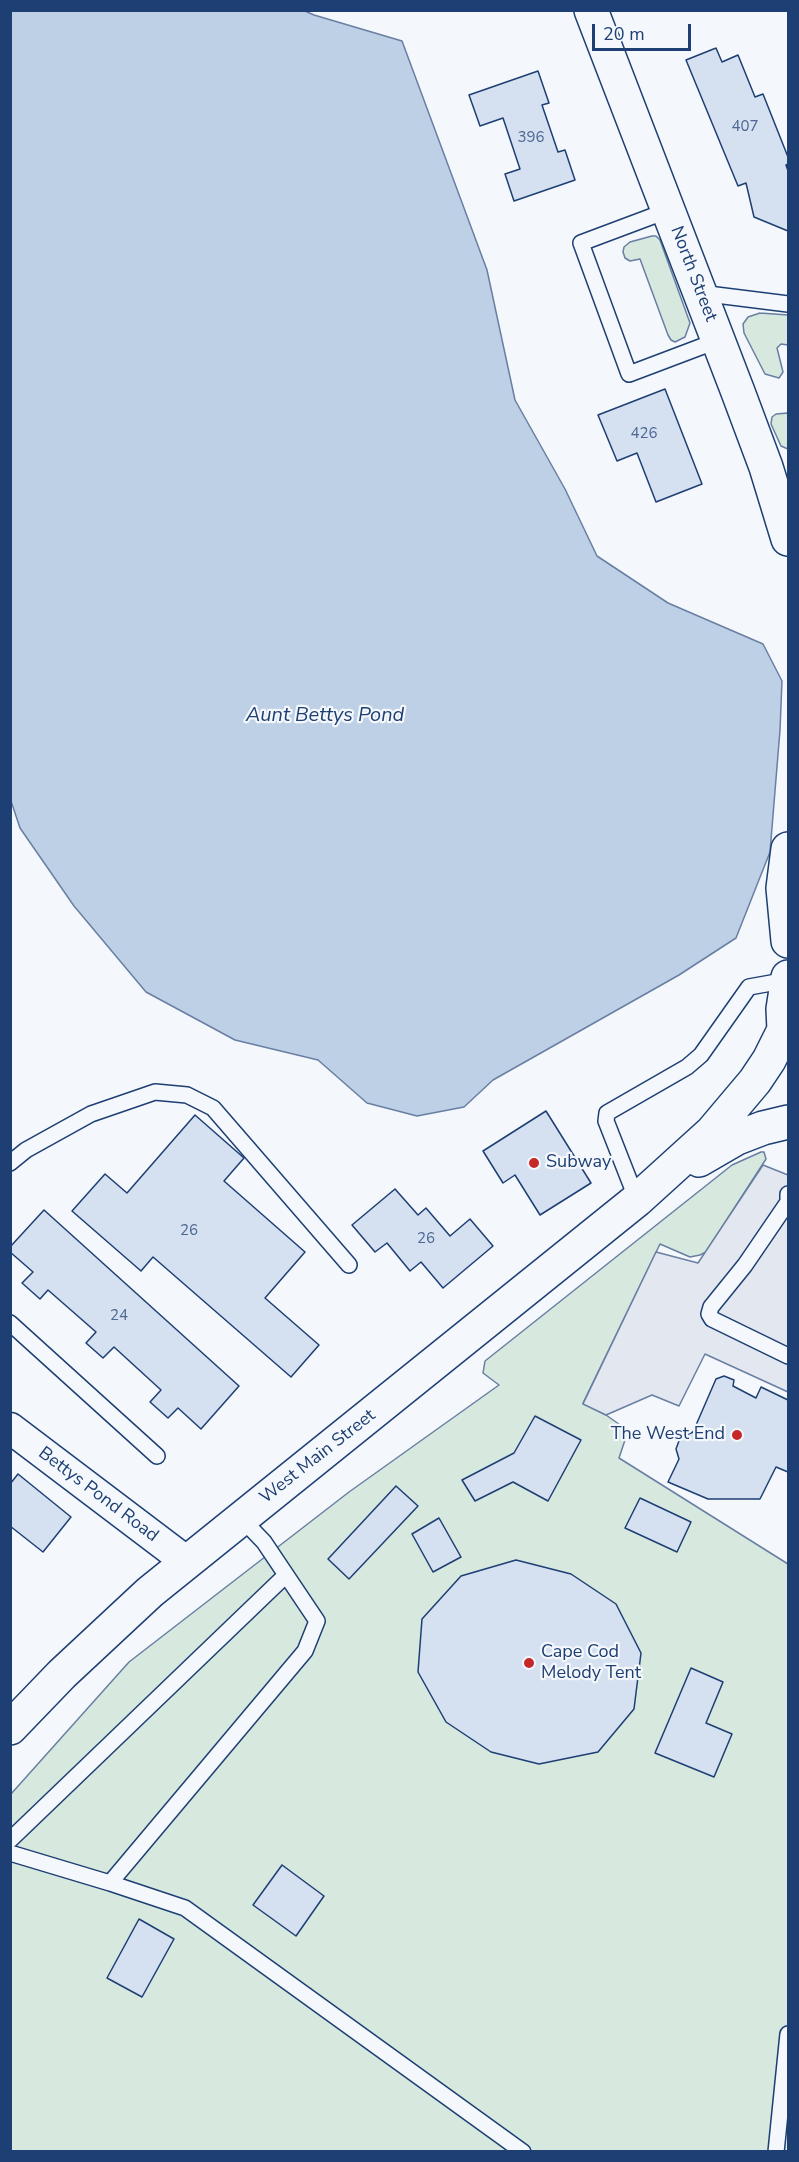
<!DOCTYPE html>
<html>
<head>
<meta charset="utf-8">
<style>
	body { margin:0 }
	#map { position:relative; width:799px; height:2162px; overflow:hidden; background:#f4f7fb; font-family:"Nunito Sans",sans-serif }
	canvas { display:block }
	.frame { position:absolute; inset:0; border:12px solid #1d3f73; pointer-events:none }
	.scale { position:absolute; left:592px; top:24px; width:99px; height:27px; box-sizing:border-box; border:3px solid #1d3f73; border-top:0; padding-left:8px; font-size:18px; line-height:21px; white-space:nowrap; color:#1d3f73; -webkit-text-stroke:4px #f4f7fb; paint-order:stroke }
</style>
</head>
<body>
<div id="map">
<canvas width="799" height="2162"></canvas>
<div class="frame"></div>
<div class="scale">20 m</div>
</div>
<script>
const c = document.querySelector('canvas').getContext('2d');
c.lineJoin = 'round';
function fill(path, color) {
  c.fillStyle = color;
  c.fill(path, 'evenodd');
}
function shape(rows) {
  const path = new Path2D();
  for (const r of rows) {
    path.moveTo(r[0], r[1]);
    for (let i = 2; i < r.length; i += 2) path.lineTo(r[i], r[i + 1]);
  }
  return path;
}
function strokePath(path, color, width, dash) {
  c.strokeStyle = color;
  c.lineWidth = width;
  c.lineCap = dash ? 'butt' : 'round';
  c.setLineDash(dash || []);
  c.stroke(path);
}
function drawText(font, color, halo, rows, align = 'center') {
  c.font = font + ' "Nunito Sans",sans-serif';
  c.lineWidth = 4.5;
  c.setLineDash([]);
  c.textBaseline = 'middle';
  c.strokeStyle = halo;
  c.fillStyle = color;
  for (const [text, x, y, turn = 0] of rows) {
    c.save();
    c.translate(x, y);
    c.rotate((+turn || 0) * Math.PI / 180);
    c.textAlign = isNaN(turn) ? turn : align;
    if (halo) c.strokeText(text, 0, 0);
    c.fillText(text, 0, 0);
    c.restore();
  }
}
const green = shape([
	[652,236,656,236,660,240,690,323,685,337,675,342,671,340,668,335,640,259,630,261,625,258,623,252,624,247,630,242,652,236],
	[760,313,788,315,788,345,781,344,777,348,783,372,779,378,765,374,744,333,743,324,748,317,760,313],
	[788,413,788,449,781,446,771,424,772,417,776,414,788,413],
	[761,1152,764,1152,766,1159,706,1252,700,1255,690,1257,660,1244,583,1403,606,1415,623,1427,626,1432,625,1440,619,1458,788,1564,788,2151,11,2152,11,1794,129,1662,349,1492,499,1385,483,1373,485,1361,732,1165,761,1152]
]);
const parking = shape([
	[763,1165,788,1175,788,1392,705,1354,679,1406,652,1395,606,1415,583,1404,656,1252,698,1263,763,1165]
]);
const water = shape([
	[10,11,305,11,314,15,402,41,487,270,515,400,565,489,597,556,668,603,763,644,782,681,780,730,770,852,736,938,679,975,493,1080,464,1107,417,1116,367,1103,318,1060,235,1040,146,992,74,906,20,828,10,798,10,11]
]);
const building = shape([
	[716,48,722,62,738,55,755,97,763,94,788,157,788,164,786,165,788,171,788,231,754,217,746,183,738,186,686,60,716,48],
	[538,71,549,103,542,105,558,152,565,150,575,180,514,201,505,174,520,169,503,118,480,126,469,95,538,71],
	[665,389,702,484,656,502,637,453,617,461,598,415,665,389],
	[546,1111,591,1183,540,1215,515,1175,503,1183,483,1151,546,1111],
	[195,1115,244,1158,224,1181,305,1252,265,1298,319,1345,291,1377,153,1257,141,1271,72,1211,105,1174,127,1193,195,1115],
	[395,1189,418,1215,426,1208,450,1236,470,1219,493,1246,443,1288,421,1262,410,1271,387,1243,375,1252,352,1225,395,1189],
	[44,1210,239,1386,201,1429,178,1408,168,1418,150,1402,161,1390,114,1347,103,1358,86,1343,96,1332,48,1290,40,1299,22,1283,33,1272,10,1252,10,1247,44,1210],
	[724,1376,734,1380,733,1386,756,1398,761,1387,788,1400,788,1472,776,1467,760,1499,708,1499,668,1482,679,1459,676,1449,680,1438,693,1432,716,1379,724,1376],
	[535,1416,581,1440,548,1501,513,1482,475,1501,462,1480,514,1453,535,1416],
	[18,1474,71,1517,43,1552,10,1526,10,1484,18,1474],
	[396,1486,418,1506,349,1579,328,1559,396,1486],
	[640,1498,691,1522,677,1552,625,1528,640,1498],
	[439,1518,461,1557,433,1572,412,1534,439,1518],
	[516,1560,571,1574,616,1604,641,1653,634,1709,598,1752,539,1764,491,1752,446,1722,418,1672,422,1619,461,1576,516,1560],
	[691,1668,723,1682,706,1723,732,1734,714,1777,655,1753,691,1668],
	[282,1865,324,1896,296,1936,253,1905,282,1865],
	[139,1919,174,1939,142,1997,107,1978,139,1919]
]);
const lane = shape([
	[669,210,581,243,629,374,719,340],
	[700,293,788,304],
	[10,1163,26,1150,91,1114,155,1092,187,1095,213,1108,349,1265],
	[788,1194,788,1202,745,1265,711,1307,709,1314,712,1319,788,1356],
	[637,1200,606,1121,607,1113,687,1067,701,1055,749,987,788,980],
	[10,1323,157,1456],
	[10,1840,286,1575],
	[10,1853,110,1883,305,1651,317,1621,264,1542,241,1518],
	[110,1883,185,1908,523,2152],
	[776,2152,788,2034]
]);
const street = shape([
	[10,1428,187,1562]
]);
const secondary = shape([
	[591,10,738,392,766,467,788,539],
	[788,849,783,888,788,941],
	[788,977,783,1009,784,1030,788,1045],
	[699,1160,737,1138,763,1128,788,1122],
	[10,1728,62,1674,150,1592,637,1200,712,1132,755,1081,769,1060,784,1030]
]);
const markers = [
	[534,1163,6,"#c62828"],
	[737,1435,6,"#c62828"],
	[529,1663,6,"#c62828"]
];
const numberNames = [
	["407",745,127],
	["396",531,138],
	["426",644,434],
	["26",189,1231],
	["26",426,1239],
	["24",119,1316]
];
const streetNames = [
	["North Street",693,274,69],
	["West Main Street",318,1457,-38],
	["Bettys Pond Road",98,1495,37]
];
const poiNames = [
	["Subway",546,1163],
	["The West End",725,1435,"right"],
	["Cape Cod",541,1653],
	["Melody Tent",541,1674]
];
const waterNames = [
	["Aunt Bettys Pond",325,716]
];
fill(green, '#d7e8df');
strokePath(green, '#687fa3', 1.5);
fill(parking, '#e3e8f0');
strokePath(parking, '#687fa3', 1.5);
fill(water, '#bed0e5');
strokePath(water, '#687fa3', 1.5);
fill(building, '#d5e0f0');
strokePath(building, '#1d3f73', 1.5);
strokePath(lane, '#1d3f73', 18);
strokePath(street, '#1d3f73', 33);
strokePath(secondary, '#1d3f73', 36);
strokePath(lane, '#f4f7fb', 15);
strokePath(street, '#f4f7fb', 30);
strokePath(secondary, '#f4f7fb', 33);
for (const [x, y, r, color] of markers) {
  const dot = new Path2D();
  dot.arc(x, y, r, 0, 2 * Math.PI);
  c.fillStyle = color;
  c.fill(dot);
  strokePath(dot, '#f4f7fb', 2);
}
drawText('15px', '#4b6792', null, numberNames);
drawText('18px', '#1d3f73', '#f4f7fb', streetNames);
drawText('18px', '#1d3f73', '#f4f7fb', poiNames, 'left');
drawText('italic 20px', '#1d3f73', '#f4f7fb', waterNames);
</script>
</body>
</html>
